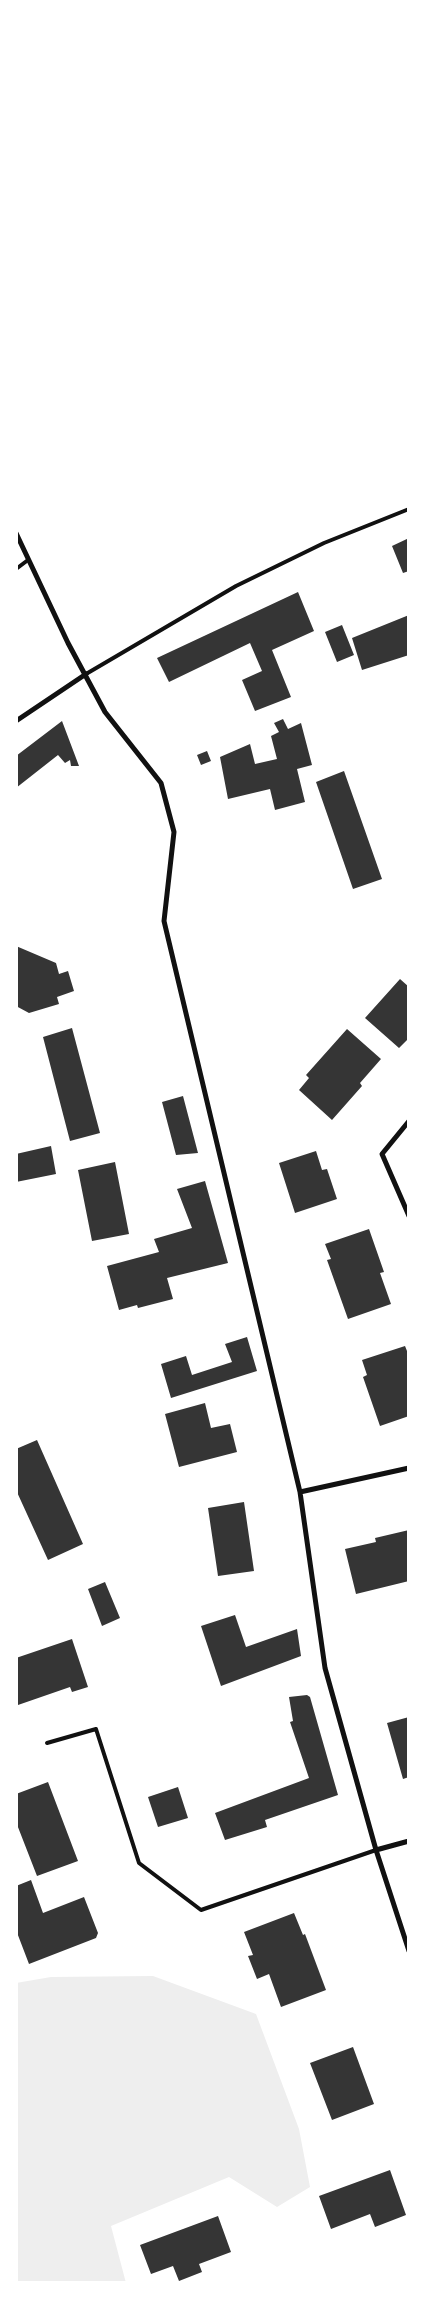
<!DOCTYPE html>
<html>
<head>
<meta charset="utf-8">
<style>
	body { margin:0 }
	#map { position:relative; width:425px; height:2299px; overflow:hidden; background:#fff; font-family:Poppins,sans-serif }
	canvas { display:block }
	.frame { position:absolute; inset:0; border:18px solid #fff; pointer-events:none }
</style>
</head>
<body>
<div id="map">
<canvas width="425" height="2299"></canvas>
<div class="frame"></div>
</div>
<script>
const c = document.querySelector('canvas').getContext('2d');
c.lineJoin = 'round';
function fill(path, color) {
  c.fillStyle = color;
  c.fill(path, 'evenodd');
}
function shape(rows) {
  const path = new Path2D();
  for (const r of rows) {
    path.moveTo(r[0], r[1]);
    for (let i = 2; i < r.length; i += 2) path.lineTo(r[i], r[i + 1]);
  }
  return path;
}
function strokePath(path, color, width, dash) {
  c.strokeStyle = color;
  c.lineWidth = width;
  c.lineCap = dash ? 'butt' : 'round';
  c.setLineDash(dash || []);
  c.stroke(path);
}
const green = shape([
	[153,1976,256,2014,299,2129,310,2187,277,2207,229,2177,111,2226,126,2283,16,2283,16,1983,51,1977]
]);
const building = shape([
	[409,538,409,571,403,573,392,546],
	[298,592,314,631,272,650,291,697,255,711,242,680,262,671,250,643,169,682,157,658],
	[409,615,409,655,362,670,352,638],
	[342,625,354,655,337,662,325,632],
	[283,719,288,729,301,723,312,765,297,769,305,802,275,810,270,789,228,799,220,757,250,744,255,764,277,759,271,736,279,732,274,723],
	[62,721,79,766,71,766,70,760,65,763,58,755,16,788,16,756],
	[207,751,211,761,201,765,197,755],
	[344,771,382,879,353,889,316,782],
	[16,946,56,963,59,974,68,971,74,991,57,997,59,1004,29,1013,16,1006],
	[400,979,409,987,409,1038,399,1048,365,1018],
	[72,1028,100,1133,70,1141,43,1037],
	[347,1029,381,1059,360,1083,362,1086,332,1120,299,1090,309,1078,306,1075],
	[183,1096,198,1153,176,1155,162,1102],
	[51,1146,56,1174,16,1182,16,1154],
	[316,1151,322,1170,327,1169,337,1199,295,1213,279,1163],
	[115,1162,129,1234,92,1241,78,1170],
	[205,1181,228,1263,167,1278,173,1299,138,1308,137,1305,119,1310,107,1266,159,1252,154,1239,192,1228,177,1189],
	[369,1229,384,1272,380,1273,391,1304,348,1319,327,1260,331,1259,325,1244],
	[247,1337,257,1371,171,1398,161,1364,186,1356,192,1375,232,1362,225,1344],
	[405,1346,409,1356,409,1416,380,1426,363,1377,367,1375,362,1360],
	[205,1403,211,1428,230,1424,237,1452,179,1467,165,1414],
	[37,1440,83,1544,48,1560,16,1490,16,1449],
	[244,1502,254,1571,218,1576,208,1508],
	[409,1530,409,1581,356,1594,345,1549,376,1542,375,1538],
	[105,1582,120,1618,102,1626,88,1589],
	[235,1615,246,1647,297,1629,301,1656,221,1686,201,1626],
	[72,1639,88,1687,72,1692,70,1687,18,1705,16,1658],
	[307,1695,310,1697,338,1795,265,1820,267,1827,225,1840,215,1813,309,1778,290,1722,293,1721,289,1697],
	[409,1717,409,1777,403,1779,387,1723],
	[48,1782,78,1861,37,1876,16,1822,16,1794],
	[178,1787,188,1818,158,1827,148,1797],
	[31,1880,43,1913,84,1897,98,1933,96,1938,29,1964,16,1930,16,1886],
	[294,1913,303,1935,305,1934,326,1990,281,2007,269,1974,257,1979,248,1956,253,1955,244,1932],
	[353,2047,374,2104,332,2120,310,2063],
	[390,2170,406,2215,375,2227,370,2214,331,2229,319,2196],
	[218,2216,231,2252,199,2264,202,2272,179,2281,173,2266,151,2274,140,2245]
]);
const service = shape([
	[16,569,28,560],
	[86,674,236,586,324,543,409,509],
	[47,1743,96,1729,139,1863,201,1910,376,1850]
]);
const minor = shape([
	[16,533,68,643,105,712,161,783,174,832,164,921,300,1492,325,1668,376,1850,409,1951],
	[16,721,86,674],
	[409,1121,382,1154,409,1216],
	[300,1492,409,1468],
	[376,1850,409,1841]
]);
fill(green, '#eee');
fill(building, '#353535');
strokePath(service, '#111', 4);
strokePath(minor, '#111', 5);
</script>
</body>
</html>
